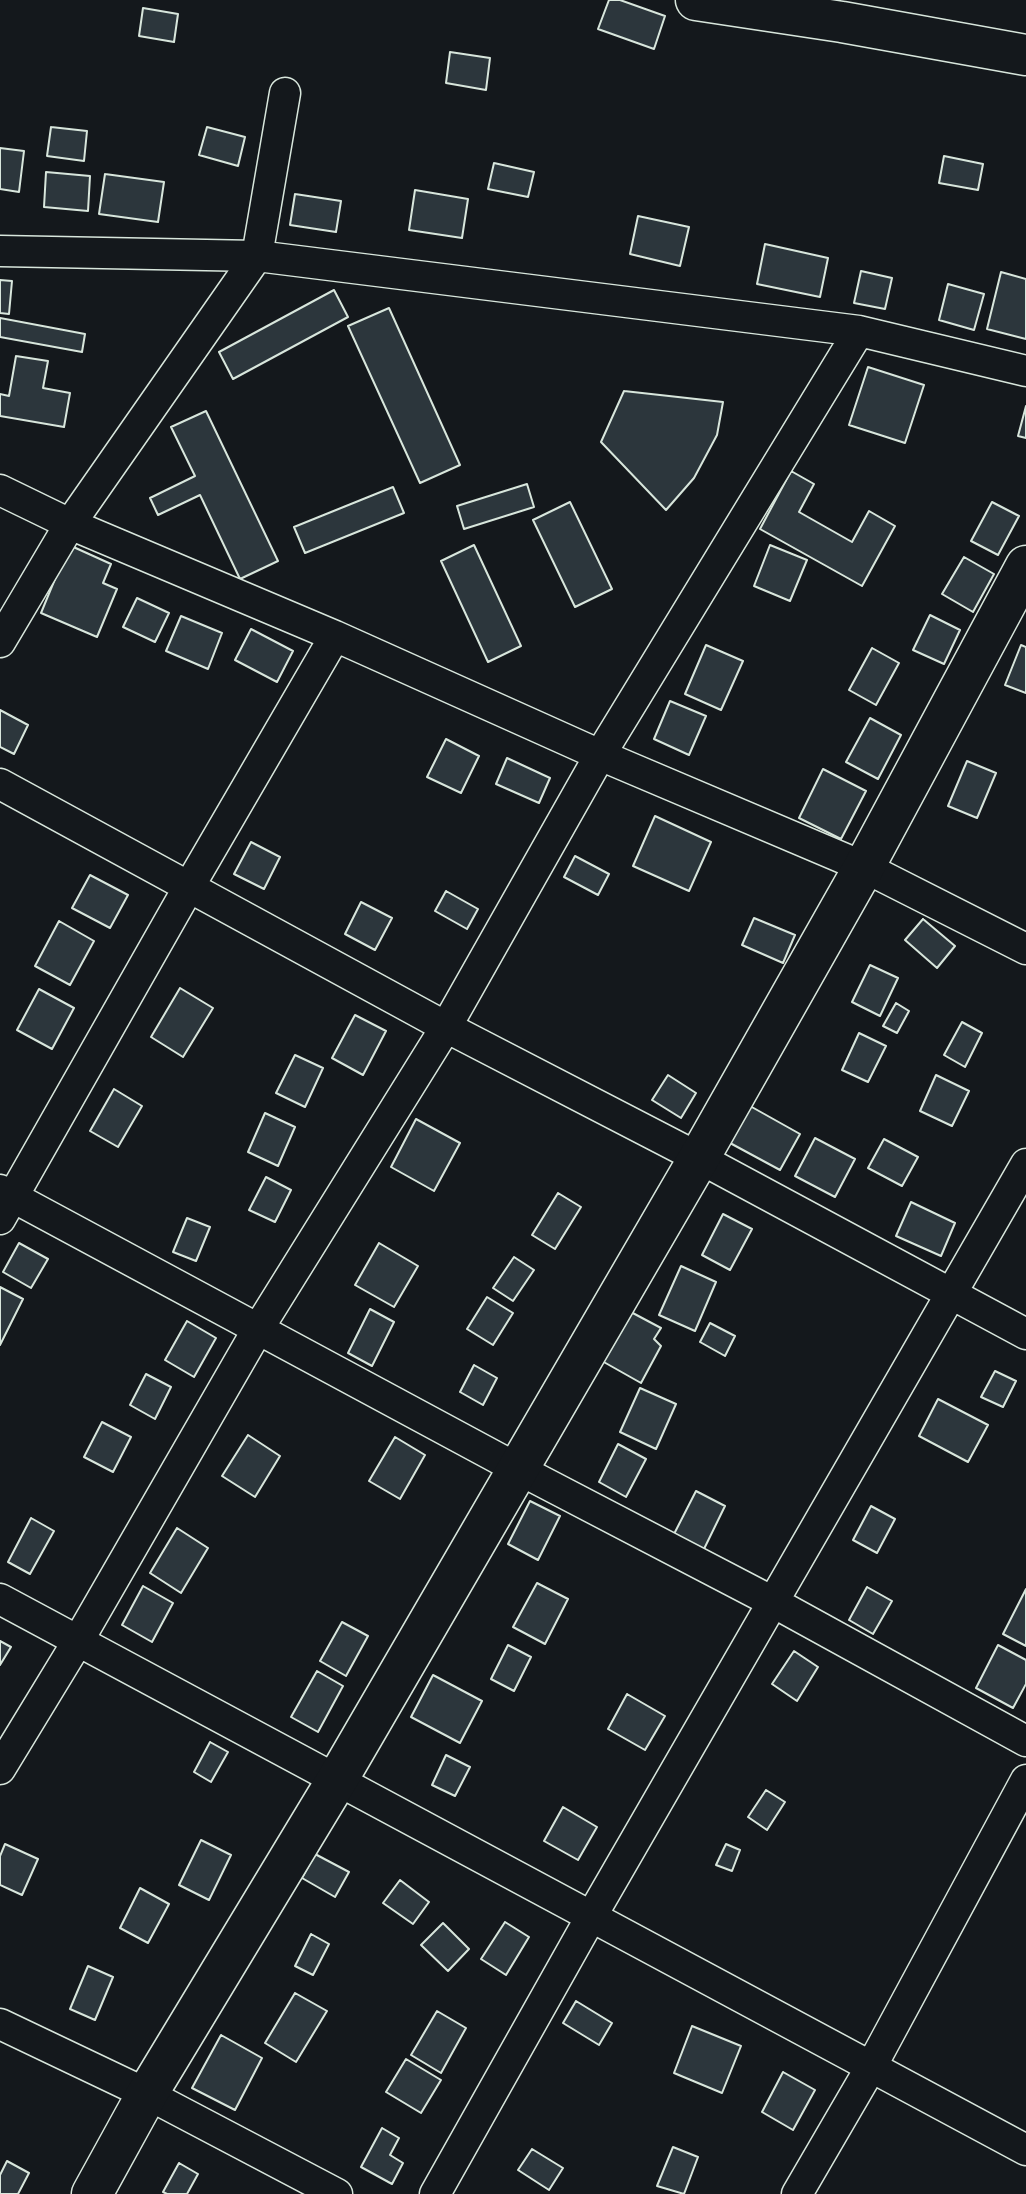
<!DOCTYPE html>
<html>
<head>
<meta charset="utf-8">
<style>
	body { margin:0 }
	canvas { display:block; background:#14181c }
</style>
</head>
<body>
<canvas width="1026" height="2194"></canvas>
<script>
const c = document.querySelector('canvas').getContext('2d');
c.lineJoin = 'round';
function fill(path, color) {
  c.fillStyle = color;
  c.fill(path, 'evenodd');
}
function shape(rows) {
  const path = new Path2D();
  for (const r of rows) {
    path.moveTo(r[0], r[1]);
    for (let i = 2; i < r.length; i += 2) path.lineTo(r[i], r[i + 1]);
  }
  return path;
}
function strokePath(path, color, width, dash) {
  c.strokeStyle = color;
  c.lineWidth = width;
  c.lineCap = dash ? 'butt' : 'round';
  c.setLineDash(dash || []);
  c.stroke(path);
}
const building = shape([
	[609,0,620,0,665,16,654,49,598,29,609,0],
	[143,8,178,14,174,42,139,36,143,8],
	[450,52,490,58,486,90,446,83,450,52],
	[51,127,87,131,84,161,47,156,51,127],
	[207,127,245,137,238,166,199,155,207,127],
	[0,148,24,151,19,192,0,189,0,148],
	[944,156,983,164,978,190,939,183,944,156],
	[494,163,534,172,528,197,488,189,494,163],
	[46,172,90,176,88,211,44,207,46,172],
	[105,174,164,182,158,222,99,214,105,174],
	[415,190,468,199,462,238,409,230,415,190],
	[295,194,341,201,336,232,290,225,295,194],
	[638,216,689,227,680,266,630,254,638,216],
	[765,244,828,258,820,297,757,284,765,244],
	[861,271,892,278,885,309,854,303,861,271],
	[1001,272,1026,279,1026,339,987,329,1001,272],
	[0,280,12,281,9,314,0,313,0,280],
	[948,284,984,294,974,330,939,320,948,284],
	[334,290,348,317,233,379,219,352,334,290],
	[389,308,460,465,420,483,348,326,389,308],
	[0,318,85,334,82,352,0,337,0,318],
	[16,356,48,361,43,388,70,393,64,427,0,416,0,394,9,396,16,356],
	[868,367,924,385,905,443,849,425,868,367],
	[624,391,723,402,717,435,694,478,666,510,601,442,624,391],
	[1026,406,1026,438,1018,436,1026,406],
	[206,411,278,561,240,579,200,495,158,515,150,498,195,476,171,427,206,411],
	[791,471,814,484,799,512,852,542,869,511,895,526,862,586,760,529,791,471],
	[527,484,534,507,464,529,457,506,527,484],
	[393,487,404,513,305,553,294,527,393,487],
	[570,502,612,589,575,607,533,520,570,502],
	[992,502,1019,516,998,555,971,541,992,502],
	[69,545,111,564,103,583,117,589,97,637,41,613,69,545],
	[474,545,521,646,488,662,441,561,474,545],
	[770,545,807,560,790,601,754,586,770,545],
	[964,557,994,574,973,612,942,594,964,557],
	[137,598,169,613,155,642,123,627,137,598],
	[930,615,960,630,944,664,913,650,930,615],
	[181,616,222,633,208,669,166,651,181,616],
	[251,629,293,651,277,682,235,660,251,629],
	[706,645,743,661,721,710,685,694,706,645],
	[1021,645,1026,647,1026,693,1005,685,1021,645],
	[872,648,899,663,876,705,849,690,872,648],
	[670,701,706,716,689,755,654,739,670,701],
	[0,710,28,725,14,754,0,747,0,710],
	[870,718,901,735,878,779,846,762,870,718],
	[446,739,479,756,461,793,427,777,446,739],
	[507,758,550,778,539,803,496,784,507,758],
	[967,761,996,773,977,818,948,806,967,761],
	[823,769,866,791,841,839,799,818,823,769],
	[655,816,711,842,689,891,633,866,655,816],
	[251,842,280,857,264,889,234,874,251,842],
	[575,856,609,874,598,895,564,877,575,856],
	[90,875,128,895,110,928,72,908,90,875],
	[446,891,478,909,467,929,435,911,446,891],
	[361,902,392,918,375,950,345,934,361,902],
	[754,918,795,935,783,963,742,945,754,918],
	[923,919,955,946,937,968,905,940,923,919],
	[59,921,94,941,70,985,35,966,59,921],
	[870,965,898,978,880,1016,852,1002,870,965],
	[180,988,213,1008,183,1057,151,1037,180,988],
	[39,989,74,1008,52,1049,17,1030,39,989],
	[896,1003,909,1011,897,1033,883,1026,896,1003],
	[355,1015,386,1031,363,1075,332,1058,355,1015],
	[962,1022,982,1033,965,1067,944,1055,962,1022],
	[859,1033,886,1046,868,1082,842,1070,859,1033],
	[295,1055,323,1068,305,1107,276,1093,295,1055],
	[668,1075,696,1093,681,1118,652,1100,668,1075],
	[936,1075,969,1091,952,1126,920,1111,936,1075],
	[114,1089,142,1106,118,1147,90,1131,114,1089],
	[750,1106,800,1134,780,1170,730,1143,750,1106],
	[265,1113,295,1127,278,1166,248,1152,265,1113],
	[416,1119,460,1143,434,1191,391,1167,416,1119],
	[815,1138,855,1159,835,1197,795,1176,815,1138],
	[884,1139,918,1157,902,1186,868,1168,884,1139],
	[266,1177,291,1190,275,1222,249,1210,266,1177],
	[558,1193,581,1207,555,1249,532,1235,558,1193],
	[911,1202,955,1223,941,1256,896,1236,911,1202],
	[723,1214,752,1229,730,1270,702,1255,723,1214],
	[187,1218,210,1227,196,1261,173,1252,187,1218],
	[19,1243,48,1259,31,1288,3,1272,19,1243],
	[379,1243,418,1266,394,1307,355,1285,379,1243],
	[514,1257,534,1270,513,1301,493,1288,514,1257],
	[681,1266,716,1282,695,1331,659,1315,681,1266],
	[0,1287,23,1299,0,1345,0,1287],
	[487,1297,513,1313,493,1345,467,1329,487,1297],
	[370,1309,394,1322,372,1366,348,1353,370,1309],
	[629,1311,661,1328,654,1339,661,1346,641,1383,602,1361,629,1311],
	[187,1321,216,1338,194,1377,165,1360,187,1321],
	[710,1323,735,1336,725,1356,700,1342,710,1323],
	[474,1365,497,1378,483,1405,460,1392,474,1365],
	[995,1371,1016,1381,1003,1407,981,1397,995,1371],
	[146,1374,171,1387,155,1419,130,1405,146,1374],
	[640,1388,676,1404,656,1449,620,1432,640,1388],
	[938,1399,988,1425,968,1462,919,1436,938,1399],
	[102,1422,131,1437,113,1472,84,1457,102,1422],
	[248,1435,280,1456,255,1497,222,1476,248,1435],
	[395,1437,425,1455,400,1499,369,1481,395,1437],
	[618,1444,646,1459,626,1497,599,1482,618,1444],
	[696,1491,725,1506,703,1551,673,1536,696,1491],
	[530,1501,560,1516,538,1560,508,1544,530,1501],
	[871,1506,895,1519,877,1553,853,1540,871,1506],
	[31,1518,54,1531,30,1574,8,1562,31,1518],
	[177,1528,208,1548,181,1593,150,1573,177,1528],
	[537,1583,568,1599,545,1644,513,1627,537,1583],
	[143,1586,173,1603,152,1642,122,1625,143,1586],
	[867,1587,892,1601,873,1634,849,1620,867,1587],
	[1026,1589,1026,1646,1003,1634,1026,1589],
	[342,1622,368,1636,346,1676,320,1661,342,1622],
	[0,1641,11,1647,0,1665,0,1641],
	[508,1645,531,1657,514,1691,491,1679,508,1645],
	[998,1645,1026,1660,1026,1684,1013,1708,976,1688,998,1645],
	[794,1651,818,1667,797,1701,772,1684,794,1651],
	[317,1671,343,1686,318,1732,291,1717,317,1671],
	[433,1675,482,1701,460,1743,411,1717,433,1675],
	[627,1694,665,1716,645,1750,608,1729,627,1694],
	[210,1742,228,1752,211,1782,194,1772,210,1742],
	[446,1755,470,1767,455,1796,432,1785,446,1755],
	[766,1790,785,1802,767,1830,748,1817,766,1790],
	[563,1807,597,1827,578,1860,544,1841,563,1807],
	[201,1840,231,1855,209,1900,179,1885,201,1840],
	[5,1844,38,1859,22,1895,0,1885,0,1856,5,1844],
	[726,1844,740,1850,732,1871,716,1865,726,1844],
	[315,1854,349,1872,335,1897,302,1878,315,1854],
	[400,1880,429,1902,413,1924,383,1903,400,1880],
	[140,1888,169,1904,148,1943,120,1928,140,1888],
	[505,1922,529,1937,506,1975,481,1959,505,1922],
	[443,1923,469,1949,448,1971,421,1945,443,1923],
	[311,1934,329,1944,313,1975,295,1966,311,1934],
	[88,1966,113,1977,95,2020,70,2009,88,1966],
	[295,1993,327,2011,296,2062,265,2043,295,1993],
	[576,2001,612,2023,599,2045,563,2023,576,2001],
	[437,2011,466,2028,441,2073,411,2055,437,2011],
	[692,2026,741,2046,722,2093,674,2073,692,2026],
	[221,2035,262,2058,235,2110,192,2088,221,2035],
	[406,2059,441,2080,421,2113,386,2092,406,2059],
	[783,2072,815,2090,793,2130,762,2112,783,2072],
	[382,2128,399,2138,390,2155,403,2163,392,2184,361,2167,382,2128],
	[673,2147,698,2157,684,2194,657,2186,673,2147],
	[532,2149,563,2168,549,2190,518,2170,532,2149],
	[7,2161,29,2173,18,2194,0,2194,0,2175,7,2161],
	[179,2163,198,2174,187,2194,167,2194,163,2192,179,2163]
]);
const minor = shape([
	[0,251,257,256,859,331,1026,371],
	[0,490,70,524,335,636,600,755,864,867,1026,949],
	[0,642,70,524,257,256,285,93],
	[0,784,446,1027,699,1158,1026,1334],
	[0,1190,518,1469,773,1602,1026,1741],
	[0,1219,190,885,335,636],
	[0,1599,1026,2150],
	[0,1769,78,1641,258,1329,446,1027,600,755,859,331],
	[0,2024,147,2094,337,2194],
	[435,2194,591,1917,1026,1164],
	[797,2194,871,2067,1026,1780]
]);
const major = shape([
	[696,0,842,22,1026,55],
	[92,2194,147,2094,337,1780,699,1158,864,867,1026,566]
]);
fill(building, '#2c363c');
strokePath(building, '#d8e6dc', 2);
strokePath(minor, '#d8e6dc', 33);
strokePath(major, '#d8e6dc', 43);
strokePath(minor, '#14181c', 30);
strokePath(major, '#14181c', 40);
</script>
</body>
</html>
